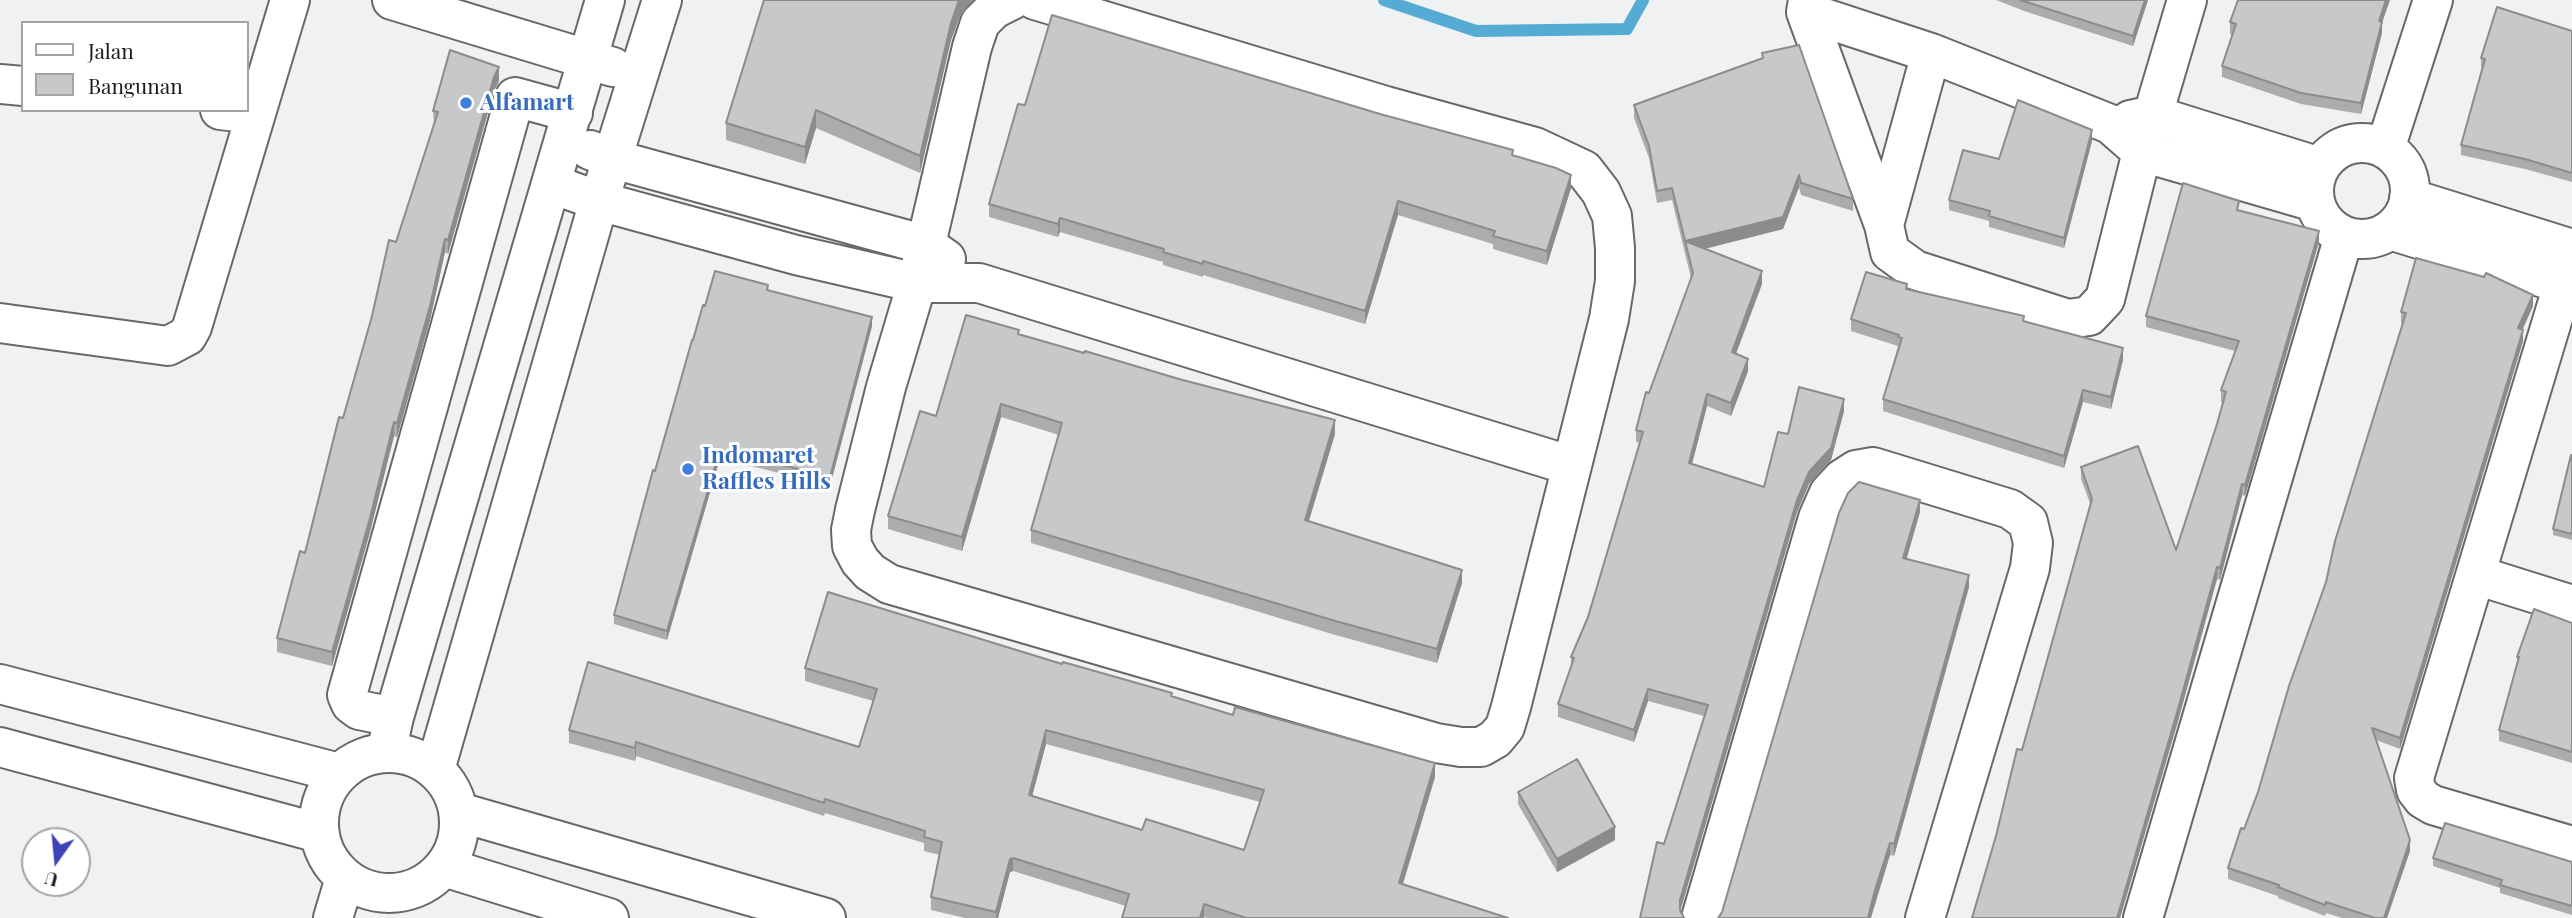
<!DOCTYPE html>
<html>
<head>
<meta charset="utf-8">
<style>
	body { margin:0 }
	#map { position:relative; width:2572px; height:918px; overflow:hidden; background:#f0f1f3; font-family:"Playfair Display",serif }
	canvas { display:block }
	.legend { position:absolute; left:21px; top:21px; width:228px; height:91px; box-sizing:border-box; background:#fff; border:2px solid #a4a4a4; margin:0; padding:9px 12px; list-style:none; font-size:21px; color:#1b1b1c }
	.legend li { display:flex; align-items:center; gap:14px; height:35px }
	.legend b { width:35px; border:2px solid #a4a4a4 }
	.north { position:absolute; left:21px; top:827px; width:70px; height:70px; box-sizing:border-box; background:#fff; border:2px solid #a4a4a4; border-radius:50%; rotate:195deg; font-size:19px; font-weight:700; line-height:28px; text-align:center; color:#1b1b1c }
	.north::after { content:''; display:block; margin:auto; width:24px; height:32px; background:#3e43b7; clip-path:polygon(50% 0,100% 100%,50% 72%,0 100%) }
</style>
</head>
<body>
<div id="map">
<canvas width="2572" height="918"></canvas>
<ul class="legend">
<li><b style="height:9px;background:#fff"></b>Jalan</li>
<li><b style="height:19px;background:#c7c8c9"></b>Bangunan</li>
</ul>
<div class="north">U</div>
</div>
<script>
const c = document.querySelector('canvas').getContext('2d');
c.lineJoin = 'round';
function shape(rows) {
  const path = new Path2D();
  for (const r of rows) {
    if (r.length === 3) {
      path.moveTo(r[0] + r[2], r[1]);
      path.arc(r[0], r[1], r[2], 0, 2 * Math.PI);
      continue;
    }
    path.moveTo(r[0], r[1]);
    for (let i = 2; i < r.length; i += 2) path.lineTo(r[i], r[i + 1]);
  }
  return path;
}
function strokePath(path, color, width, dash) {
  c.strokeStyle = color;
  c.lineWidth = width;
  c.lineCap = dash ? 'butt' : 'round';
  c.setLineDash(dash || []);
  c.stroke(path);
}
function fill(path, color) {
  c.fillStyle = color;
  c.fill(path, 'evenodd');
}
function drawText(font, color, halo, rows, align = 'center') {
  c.font = font + ' "Playfair Display",serif';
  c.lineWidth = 6;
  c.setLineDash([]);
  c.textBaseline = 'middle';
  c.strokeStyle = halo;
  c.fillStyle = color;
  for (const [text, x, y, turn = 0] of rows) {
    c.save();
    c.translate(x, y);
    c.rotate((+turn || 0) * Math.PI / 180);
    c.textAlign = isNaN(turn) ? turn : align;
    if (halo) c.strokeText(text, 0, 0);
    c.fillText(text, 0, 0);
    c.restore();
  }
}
const stream = shape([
	[1384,0,1476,31,1627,29,1643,0]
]);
const minor = shape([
	[392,0,613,67],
	[1012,0,994,9,980,23,972,47,917,283,886,387,855,510,851,530,852,546,860,561,870,572,889,584,1436,743,1461,747,1481,747,1495,739,1505,727,1511,707,1609,319,1615,281,1615,248,1612,216,1601,192,1584,170,1535,147,1386,106,1035,0],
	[1808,0,1806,12,1884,225,1890,252,1915,270,2068,319,2089,316,2105,299,2142,152,2187,0],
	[1806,12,1931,53,2110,124,2142,152,2315,202],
	[0,84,23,86],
	[220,110,255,114],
	[2130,120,2153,115,2320,167],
	[2362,191,48],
	[2385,149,2433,0],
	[590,150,613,159,926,245,946,259],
	[552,184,599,201,796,255,917,283,979,283,1572,466],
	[2409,198,2572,249],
	[1884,225,1931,53],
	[2390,230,2563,284],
	[2572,255,2414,778,2416,790,2423,799,2433,805,2572,846],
	[0,323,168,346,187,336,192,327,290,0],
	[2476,575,2572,605],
	[0,684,339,773],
	[394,717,359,710,351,704,347,695,515,97,573,113],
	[0,747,319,833],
	[386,753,394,717,605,0],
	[389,823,70],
	[435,770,599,201,662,0],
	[459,812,826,918],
	[444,867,609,918],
	[333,918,345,878],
	[1701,918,1818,518,1829,493,1842,479,1856,470,1873,467,2010,509,2028,522,2033,543,2030,568,1925,918],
	[2143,918,2344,236]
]);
const wall = shape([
	[1996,0,2148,0,2133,46,2027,12],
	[960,16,951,40,920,173,816,128,805,164,726,140,726,123],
	[2230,22,2382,23,2382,33,2361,114,2301,104,2222,77,2222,66,2232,35,2230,34],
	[2572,31,2572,182,2525,169,2461,155,2461,145,2482,68,2481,68,2481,58],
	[1762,53,1853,199,1853,211,1801,195,1799,187,1783,229,1704,249,1762,284,1736,354,1748,371,1731,416,1707,406,1692,464,1764,487,1788,434,1844,411,1831,460,1809,484,1797,512,1680,911,1640,918,1704,716,1648,701,1634,742,1558,717,1558,704,1571,667,1571,657,1588,617,1640,443,1636,442,1636,430,1691,278,1672,200,1657,203,1649,158,1634,118,1634,105,1762,59],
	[499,81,494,91,448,254,445,252,430,320,397,437,394,436,370,532,332,666,277,652,277,638,305,553,343,418,396,242,434,125,433,111],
	[2092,141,2064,248,1989,227,1989,221,1949,210,1949,200,1999,159],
	[1513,155,1571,188,1547,265,1493,249,1493,244,1398,215,1365,324,1203,275,1203,277,1163,265,1163,262,1060,232,1058,237,989,217,989,204],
	[2239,210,2319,242,2245,496,2242,495,2220,580,2217,579,2178,721,2120,918,2022,750,2091,506,2081,479,2081,467,2176,550,2217,424,2223,402,2221,402,2221,390,2235,351,2146,327,2146,316],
	[1907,289,2024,322,2123,360,2111,409,2083,402,2064,468,1883,411,1883,399,1898,346,1851,331,1851,319],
	[768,290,872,326,830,486,720,458,667,640,614,624,614,615,655,471,705,306],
	[2533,306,2523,329,2523,341,2400,749,2376,740,2410,851,2387,918,2342,918,2326,913,2325,916,2278,898,2278,896,2228,879,2228,868,2244,829,2258,792,2326,582,2403,324,2401,323,2401,312],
	[1019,334,1335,434,1309,521,1462,583,1437,663,1332,634,1031,543,1031,530,1059,435,1001,417,962,551,888,529,888,516,936,416],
	[2572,455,2572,540,2553,535,2553,529],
	[1920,512,1907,558,1969,587,1894,856,1890,855,1875,902,1722,912],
	[2572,623,2572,763,2499,741,2499,730,2517,665,2517,657],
	[1062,664,1435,777,1403,884,1508,918,1208,918,1126,906,1013,871,1010,872,998,918,965,918,931,910,931,897,940,855,924,851,924,843,825,813,824,816,636,756,635,761,569,743,569,730,859,747,873,701,805,681,805,668],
	[1046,744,1260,802,1244,850,1142,830,1032,796],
	[1518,792,1615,840,1557,872,1518,804],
	[2433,858,2572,862,2572,915,2500,893,2500,888,2433,866]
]);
const shadedWall = shape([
	[959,0,973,0,960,16,951,40,920,173,920,156,951,23],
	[2145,0,2148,0,2133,46,2133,36],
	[2386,0,2390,0,2382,23,2382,33,2361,114,2361,103,2379,21],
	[499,67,499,81,494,91,448,254,448,240,494,77],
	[816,110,816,128,805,164,805,147],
	[2092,130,2092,141,2064,248,2064,238],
	[1571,175,1571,188,1547,265,1547,251],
	[1799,175,1799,187,1783,229,1688,253,1685,241],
	[1398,201,1398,215,1365,324,1365,311],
	[1060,218,1060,232,1058,237,1058,224],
	[2319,231,2319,242,2245,496,2245,485],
	[445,239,445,252,430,320,397,437,397,423],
	[1762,271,1762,284,1732,364,1732,352],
	[2533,295,2533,306,2518,339,2518,328],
	[872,317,872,326,830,486,830,477],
	[2523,330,2523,341,2400,749,2400,738],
	[2123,348,2123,360,2111,409,2111,397],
	[1748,359,1748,371,1731,416,1731,403],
	[2083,390,2083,402,2064,468,2064,456],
	[1707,394,1707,406,1689,475,1689,463],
	[1844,399,1844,411,1831,460,1809,484,1797,512,1680,912,1680,900,1797,500],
	[1001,404,1001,417,962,551,962,537],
	[1335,420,1335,434,1305,533,1305,520],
	[394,422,394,436,370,532,332,666,332,652],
	[720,449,720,458,667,640,667,631],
	[2242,484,2242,495,2220,580,2220,568],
	[1920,500,1920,512,1903,570,1903,558],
	[2217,567,2217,579,2178,721,2120,918,2117,918],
	[1462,570,1462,583,1437,663,1437,649],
	[1969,575,1969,587,1894,856,1894,844],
	[1648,689,1648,701,1634,742,1634,730],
	[1046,730,1046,744,1029,808,1029,795],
	[636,742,636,756,635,761,635,748],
	[1435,763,1435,777,1399,896,1399,883],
	[1615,827,1615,840,1557,872,1557,859],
	[2410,840,2410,851,2387,918,2384,918],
	[1890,843,1890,855,1871,918,1868,918,1875,890],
	[1013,858,1013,871,1010,872,998,918,996,918,996,912,1010,859],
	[1204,904,1204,918,1200,918]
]);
const building = shape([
	[764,0,959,0,951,23,920,156,816,110,805,147,726,123,764,0],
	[2020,0,2145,0,2133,36,2020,0],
	[2238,0,2386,0,2379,21,2382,22,2361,103,2301,93,2222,66,2236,24,2230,22,2238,0],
	[2497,7,2572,31,2572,173,2525,159,2461,145,2485,59,2481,58,2497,7],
	[1052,15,1380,114,1513,150,1512,155,1556,168,1571,175,1547,251,1493,236,1495,231,1398,201,1365,311,1203,261,1203,264,1163,252,1164,249,1060,218,1058,224,989,204,1018,104,1025,105,1052,15],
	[1799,45,1853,199,1801,183,1799,175,1783,217,1685,241,1762,271,1732,352,1748,359,1731,403,1707,394,1689,463,1764,487,1778,432,1788,434,1799,387,1844,399,1831,448,1809,472,1797,500,1680,900,1680,910,1684,918,1640,918,1657,842,1664,844,1708,705,1648,689,1634,730,1558,704,1574,658,1571,657,1588,617,1643,432,1636,430,1646,392,1649,393,1693,273,1672,188,1657,191,1649,146,1634,105,1763,58,1762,53,1799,45],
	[450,50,499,67,494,77,448,240,445,239,430,306,397,423,394,422,370,518,332,652,277,638,300,551,305,553,339,417,343,418,372,316,389,240,396,242,438,112,433,111,450,50],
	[2018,100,2092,130,2064,238,1989,216,1990,211,1949,200,1963,150,1999,159,2018,100],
	[2183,183,2239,201,2237,210,2319,231,2245,485,2242,484,2220,568,2217,567,2178,709,2117,918,1972,918,1996,836,2017,749,2022,750,2092,499,2081,467,2138,446,2176,550,2217,424,2226,392,2221,390,2239,341,2146,316,2183,183],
	[2416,258,2484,277,2486,273,2533,295,2518,328,2523,330,2400,738,2372,728,2410,840,2384,918,2375,918,2326,902,2325,905,2278,887,2279,885,2228,868,2241,828,2244,829,2258,792,2289,686,2326,582,2335,541,2406,313,2401,312,2416,258],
	[715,271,768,285,767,290,872,317,830,477,720,449,667,631,614,615,653,470,655,471,692,340,693,340,703,305,705,306,715,271],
	[1866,272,1907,284,1906,289,2024,316,2023,321,2123,348,2111,397,2083,390,2064,456,1883,399,1902,338,1898,337,1899,335,1851,319,1866,272],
	[966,315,1019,330,1018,334,1084,353,1085,351,1179,379,1335,420,1305,520,1462,570,1437,649,1332,620,1031,530,1062,423,1001,404,962,537,888,516,920,411,936,416,966,315],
	[2571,455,2572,455,2572,534,2553,529,2571,455],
	[1859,482,1920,500,1903,558,1969,575,1894,844,1890,843,1875,890,1868,918,1718,918,1722,912,1839,513,1848,493,1859,482],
	[828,592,1062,664,1063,662,1172,693,1171,696,1233,715,1235,707,1435,763,1399,883,1508,918,1246,918,1204,904,1200,918,1122,918,1129,894,1013,858,1010,859,996,912,931,897,942,842,924,837,925,831,825,799,824,803,636,742,635,748,569,730,588,662,859,747,877,689,805,668,828,592],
	[1046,730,1264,790,1244,850,1146,819,1142,830,1029,795,1046,730],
	[2534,609,2572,623,2572,752,2499,730,2519,657,2517,657,2534,609],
	[1577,759,1615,827,1557,859,1518,792,1577,759],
	[2445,823,2572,862,2572,906,2500,885,2502,880,2433,858,2445,823]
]);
const markers = [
	[466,103,7,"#3f7fe0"],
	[688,469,7,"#3f7fe0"]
];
const shopNames = [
	["Alfamart",480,103],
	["Indomaret",702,456],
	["Raffles Hills",702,482]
];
strokePath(stream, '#54abd4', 12);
strokePath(minor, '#676869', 42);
strokePath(minor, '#fff', 38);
fill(wall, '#abacad');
fill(shadedWall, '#8b8c8d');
fill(building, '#c7c8c9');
strokePath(building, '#8b8c8d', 2);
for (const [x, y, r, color] of markers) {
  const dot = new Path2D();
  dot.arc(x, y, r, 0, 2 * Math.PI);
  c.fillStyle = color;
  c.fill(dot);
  strokePath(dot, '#fff', 2.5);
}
drawText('bold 23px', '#366cbe', '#fff', shopNames, 'left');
</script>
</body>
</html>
